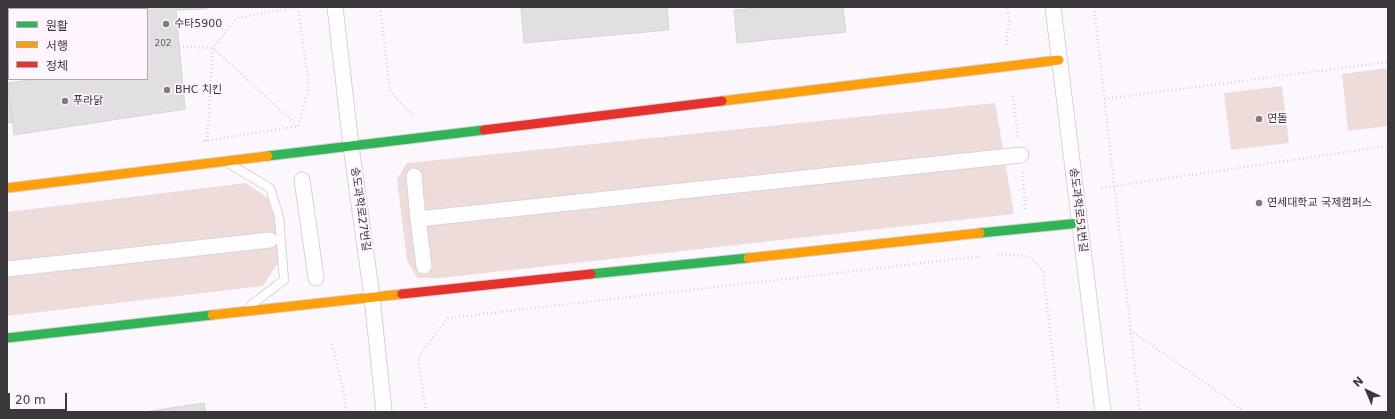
<!DOCTYPE html>
<html>
<head>
<meta charset="utf-8">
<style>
	body { margin:0 }
	#map { position:relative; width:1395px; height:419px; overflow:hidden; background:#fcf7fc; font-family:"DejaVu Sans","Noto Sans KR",sans-serif }
	canvas { display:block }
	.frame { position:absolute; inset:0; border:8px solid #3b383c; pointer-events:none }
	.legend { position:absolute; left:8px; top:8px; width:140px; height:72px; box-sizing:border-box; background:#fef5fe; border:1px solid #b0a9b0; margin:0; padding:5px 7px; list-style:none; font-size:12px; color:#3b383c }
	.legend li { display:flex; align-items:center; gap:8px; height:20px }
	.legend b { width:20px; border:1px solid #b0a9b0 }
	.north { position:absolute; left:1347px; top:371px; width:40px; height:40px; -webkit-text-stroke:3px #fef5fe; paint-order:stroke; rotate:316deg; font-size:11px; font-weight:700; line-height:16px; text-align:center; color:#3b383c }
	.north::after { content:''; display:block; margin:auto; width:14px; height:18px; background:#3b383c; clip-path:polygon(50% 0,100% 100%,50% 72%,0 100%) }
	.scale { position:absolute; left:8px; top:393px; width:59px; height:18px; box-sizing:border-box; border:2px solid #3b383c; border-top:0; padding-left:5px; font-size:12px; line-height:14px; white-space:nowrap; color:#3b383c; -webkit-text-stroke:3px #fef5fe; paint-order:stroke }
</style>
</head>
<body>
<div id="map">
<canvas width="1395" height="419"></canvas>
<div class="frame"></div>
<ul class="legend">
<li><b style="height:5px;background:#30b455"></b>원활</li>
<li><b style="height:5px;background:#ff9f0a"></b>서행</li>
<li><b style="height:5px;background:#e5322d"></b>정체</li>
</ul>
<div class="north">N</div>
<div class="scale">20 m</div>
</div>
<script>
const c = document.querySelector('canvas').getContext('2d');
c.lineJoin = 'round';
function fill(path, color) {
  c.fillStyle = color;
  c.fill(path, 'evenodd');
}
function shape(rows) {
  const path = new Path2D();
  for (const r of rows) {
    path.moveTo(r[0], r[1]);
    for (let i = 2; i < r.length; i += 2) path.lineTo(r[i], r[i + 1]);
  }
  return path;
}
function strokePath(path, color, width, dash) {
  c.strokeStyle = color;
  c.lineWidth = width;
  c.lineCap = dash ? 'butt' : 'round';
  c.setLineDash(dash || []);
  c.stroke(path);
}
function drawText(font, color, halo, rows, align = 'center') {
  c.font = font + ' "DejaVu Sans","Noto Sans KR",sans-serif';
  c.lineWidth = 3.5;
  c.setLineDash([]);
  c.textBaseline = 'middle';
  c.strokeStyle = halo;
  c.fillStyle = color;
  for (const [text, x, y, turn = 0] of rows) {
    c.save();
    c.translate(x, y);
    c.rotate((+turn || 0) * Math.PI / 180);
    c.textAlign = isNaN(turn) ? turn : align;
    if (halo) c.strokeText(text, 0, 0);
    c.fillText(text, 0, 0);
    c.restore();
  }
}
const green = shape([
	[1388,68,1388,126,1348,131,1342,74],
	[1282,86,1289,143,1231,150,1224,93],
	[995,103,1014,214,440,278,417,278,407,260,397,179,407,163],
	[246,183,272,201,279,261,263,286,7,316,7,212]
]);
const building = shape([
	[116,7,207,7,207,9,176,10,185,109,14,135,8,83,37,79,147,79,147,9,116,9,116,7],
	[521,7,667,7,669,30,524,43,521,7],
	[768,7,843,7,846,32,737,43,734,10,768,7],
	[7,83,13,122,7,123,7,83],
	[204,403,206,412,144,412,204,403]
]);
const path = shape([
	[298,7,309,88,298,126],
	[380,7,390,91,414,117],
	[1094,7,1140,412],
	[1006,45,1009,21,1007,7],
	[147,46,213,48,298,126],
	[7,56,9,56],
	[1013,96,1018,138],
	[1104,99,1388,62],
	[204,141,298,126],
	[207,141,213,48,237,18,297,7],
	[1023,172,1025,209],
	[1101,188,1388,146],
	[998,254,1029,256,1043,271,1059,412],
	[1130,330,1230,400,1243,412],
	[332,344,344,394,346,412],
	[426,412,418,357,448,318,983,256]
]);
const lane = shape([
	[231,165,270,188,279,217,284,280,251,305]
]);
const street = shape([
	[335,7,351,146,372,297,384,412],
	[1053,7,1103,412],
	[414,176,418,219,1021,155],
	[302,180,316,278],
	[418,219,424,266],
	[7,269,270,240]
]);
const fast = shape([
	[268,156,484,130],
	[980,233,1080,223],
	[591,274,748,258],
	[7,338,212,315]
]);
const slow = shape([
	[722,101,1059,60],
	[7,188,268,156],
	[748,258,980,233],
	[212,315,402,294]
]);
const jam = shape([
	[484,130,722,101],
	[402,294,591,274]
]);
const markers = [
	[166,24,4,"#7f7b7f"],
	[167,90,4,"#7f7b7f"],
	[65,101,4,"#7f7b7f"],
	[1259,119,4,"#7f7b7f"],
	[1259,203,4,"#7f7b7f"]
];
const numberNames = [
	["202",163,44]
];
const poiNames = [
	["수타5900",174,24],
	["BHC 치킨",175,90],
	["푸라닭",73,101],
	["연돌",1267,119],
	["연세대학교 국제캠퍼스",1267,203]
];
const streetNames = [
	["송도과학로27번길",360,209,82],
	["송도과학로51번길",1078,210,83]
];
fill(green, '#eedcdb');
fill(building, '#e1dfe2');
strokePath(building, '#d7d4d8', 1);
strokePath(lane, '#d7d3d7', 10);
strokePath(street, '#d7d3d7', 17);
strokePath(fast, '#d7d3d7', 11);
strokePath(slow, '#d7d3d7', 11);
strokePath(jam, '#d7d3d7', 11);
strokePath(path, '#d8d6d8', 2.5, [1, 3]);
strokePath(lane, '#fffeff', 8);
strokePath(street, '#fffeff', 15);
strokePath(fast, '#30b455', 9);
strokePath(slow, '#ff9f0a', 9);
strokePath(jam, '#e5322d', 9);
for (const [x, y, r, color] of markers) {
  const dot = new Path2D();
  dot.arc(x, y, r, 0, 2 * Math.PI);
  c.fillStyle = color;
  c.fill(dot);
  strokePath(dot, '#fef5fe', 1.5);
}
drawText('9px', '#656266', null, numberNames);
drawText('11px', '#3b383c', '#fef5fe', poiNames, 'left');
drawText('11px', '#3b383c', '#fef5fe', streetNames);
</script>
</body>
</html>
